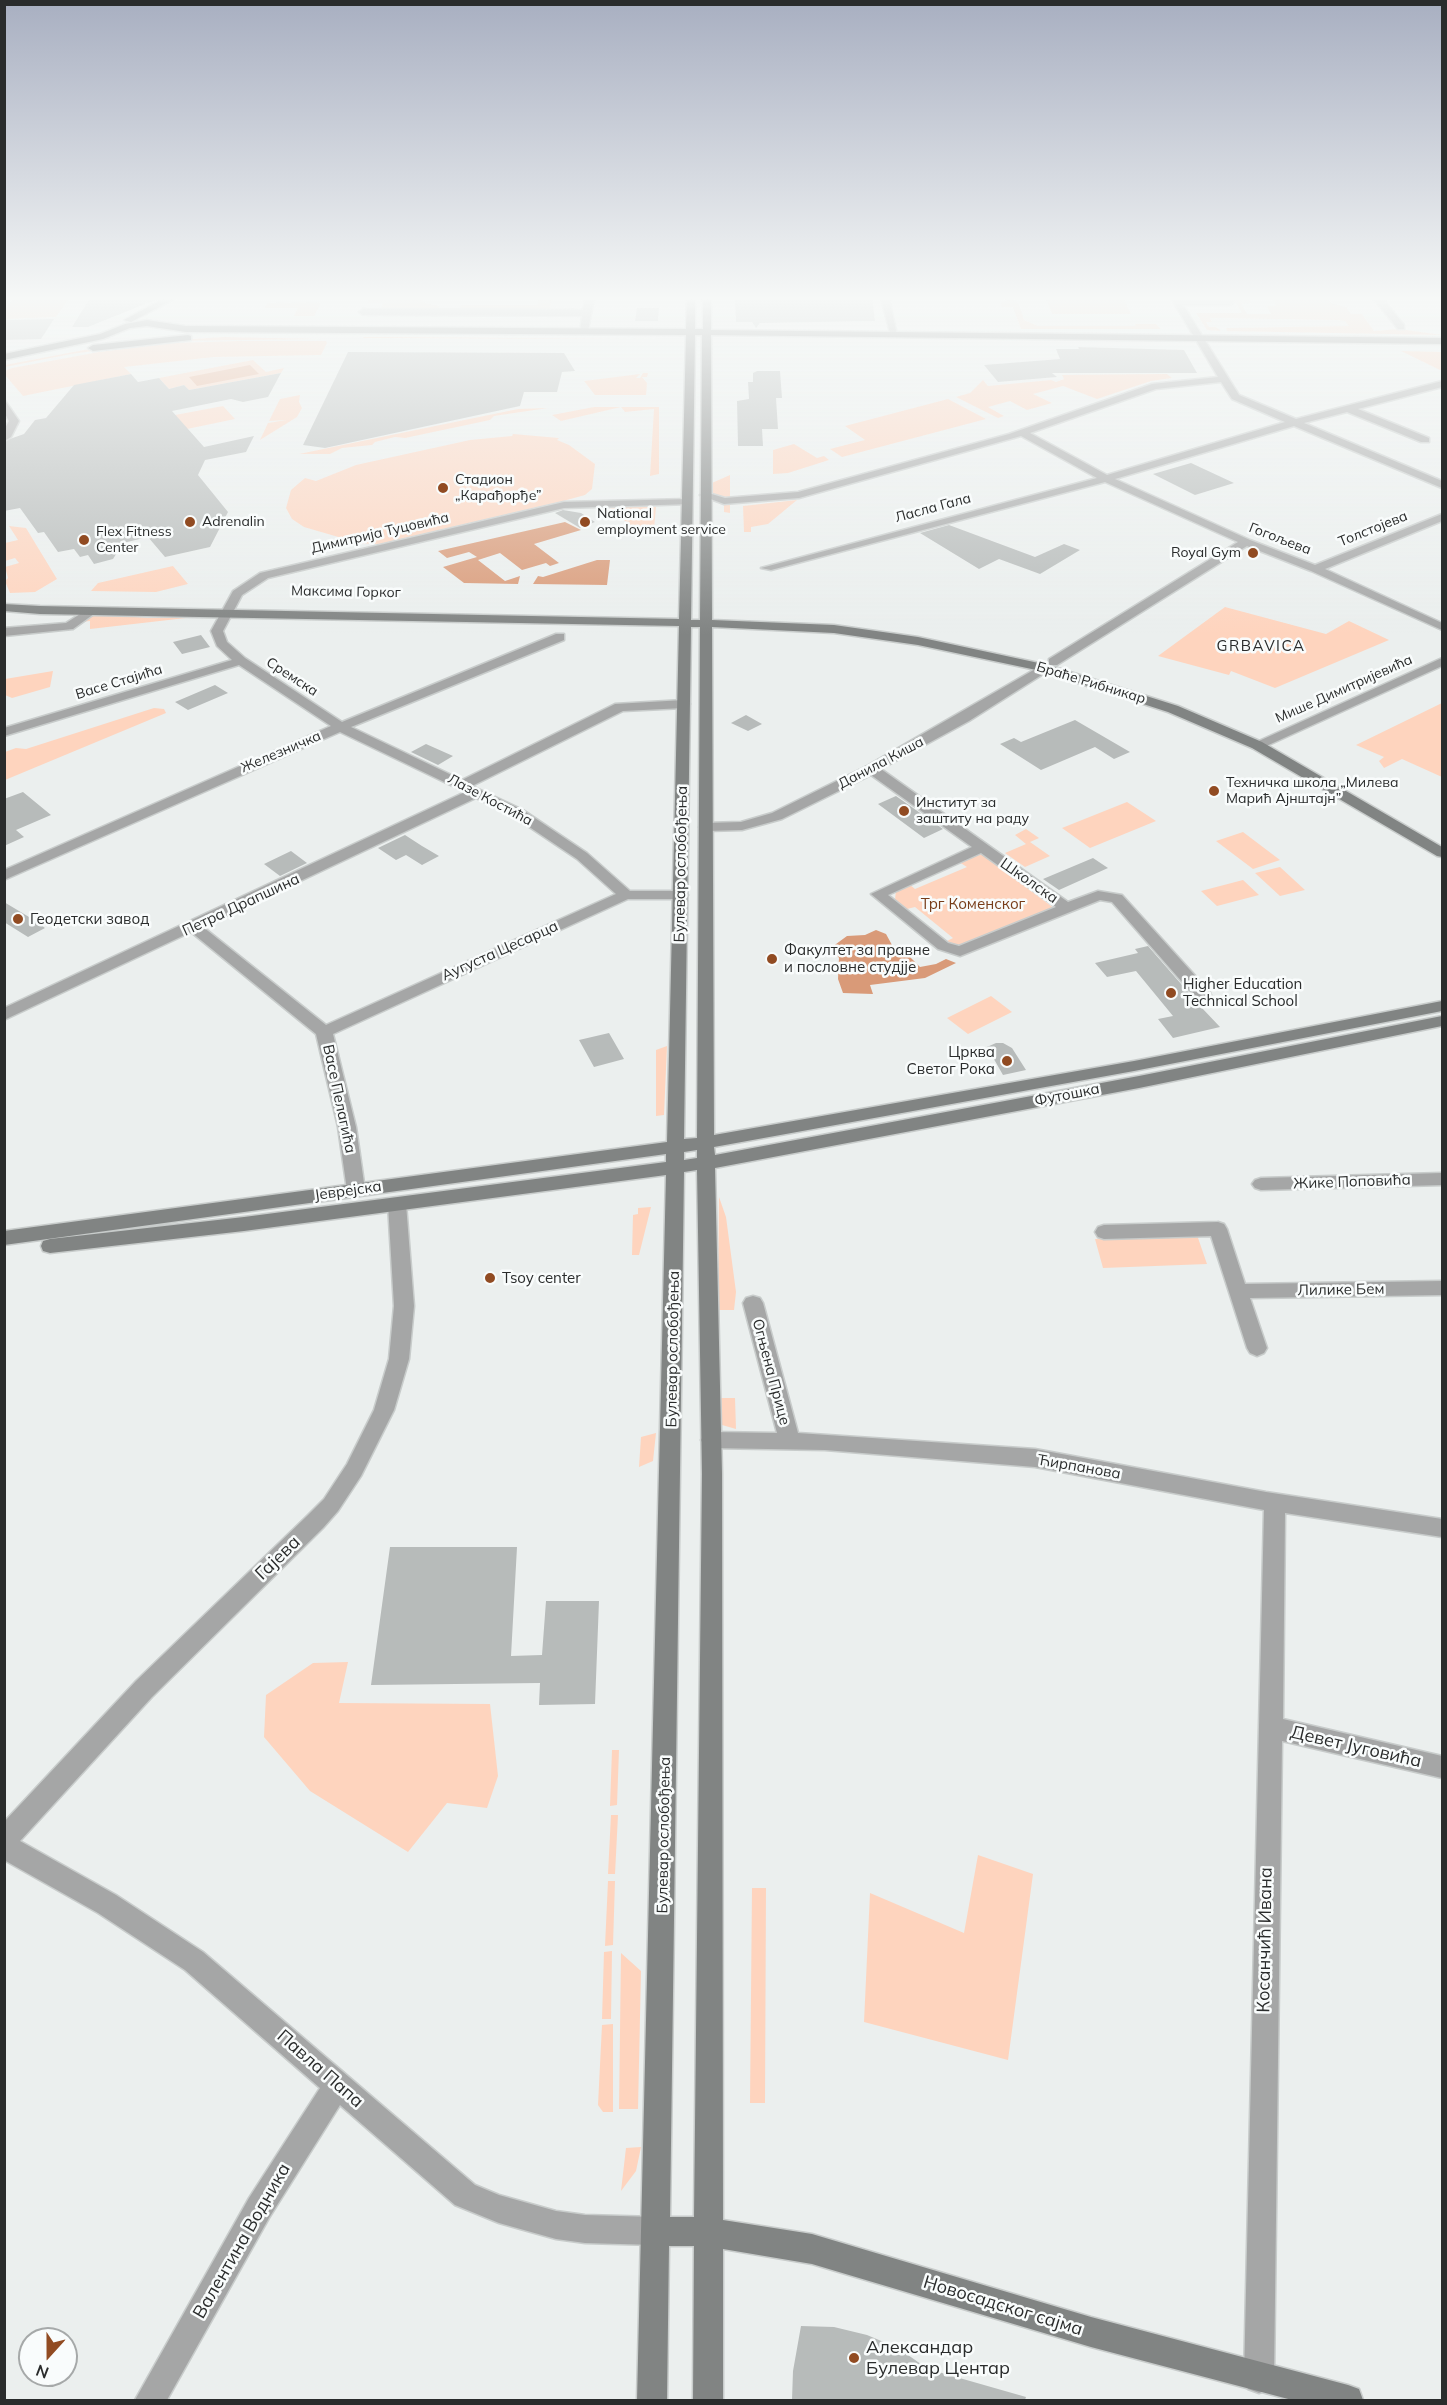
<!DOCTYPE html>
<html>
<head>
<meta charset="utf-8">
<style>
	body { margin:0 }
	#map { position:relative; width:1447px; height:2405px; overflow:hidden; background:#ebefee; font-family:Mulish,sans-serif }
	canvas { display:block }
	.frame { position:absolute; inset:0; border:6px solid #2a2c2c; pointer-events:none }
	.north { position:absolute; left:18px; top:2327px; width:60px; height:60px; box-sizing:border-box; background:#f9fcfc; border:2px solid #a6a9a9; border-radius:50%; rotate:201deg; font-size:16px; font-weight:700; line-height:24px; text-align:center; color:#2a2c2c }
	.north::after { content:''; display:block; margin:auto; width:21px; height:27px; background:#914b22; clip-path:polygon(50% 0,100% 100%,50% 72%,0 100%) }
</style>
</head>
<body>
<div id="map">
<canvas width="1447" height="2405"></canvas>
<div class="frame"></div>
<div class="north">N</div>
</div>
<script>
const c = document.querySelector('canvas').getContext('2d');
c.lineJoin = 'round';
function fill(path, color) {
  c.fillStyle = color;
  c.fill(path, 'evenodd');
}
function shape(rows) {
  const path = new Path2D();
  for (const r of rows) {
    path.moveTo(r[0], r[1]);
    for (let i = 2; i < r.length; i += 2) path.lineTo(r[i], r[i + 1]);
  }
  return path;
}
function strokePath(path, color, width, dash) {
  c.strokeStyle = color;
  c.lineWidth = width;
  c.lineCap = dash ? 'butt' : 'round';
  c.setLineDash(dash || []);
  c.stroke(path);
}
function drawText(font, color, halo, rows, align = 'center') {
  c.font = font + ' Mulish,sans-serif';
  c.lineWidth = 5;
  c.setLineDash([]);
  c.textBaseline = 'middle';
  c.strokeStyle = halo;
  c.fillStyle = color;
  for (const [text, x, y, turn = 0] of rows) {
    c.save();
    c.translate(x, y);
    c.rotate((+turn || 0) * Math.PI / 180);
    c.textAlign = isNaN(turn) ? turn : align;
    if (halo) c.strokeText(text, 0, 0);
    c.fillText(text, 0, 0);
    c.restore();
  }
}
const green = shape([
	[13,298,69,298,56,317,5,319,5,310],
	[362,298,428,298,422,299,421,302,439,306,438,309,381,309,383,303,368,303,368,300],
	[539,298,552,298,549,312,459,311,461,305,537,305],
	[999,298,1017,298,1013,300,1018,302,1024,320,1038,326,1136,326,1135,324,1156,324,1161,329,1021,329,1013,307,1002,307,1001,303,1008,300],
	[1046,298,1123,298,1131,314,1052,314],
	[1233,298,1248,298,1251,303,1241,304,1247,314,1271,314,1267,306,1276,306,1273,299,1328,298,1332,304,1346,307,1351,314,1362,314,1374,331,1399,329,1442,335,1227,331,1226,328,1349,326,1345,321,1337,320,1210,318,1212,322,1206,322,1209,327,1216,327,1221,331,1207,330,1196,313,1242,313],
	[313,302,321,303,314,316,294,316,298,308,264,308,268,303],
	[223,337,322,339,168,341,71,354,5,367,5,365,84,350,147,342],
	[364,337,386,337,659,339,363,338],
	[237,341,326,341,327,343,321,355,214,357,124,367,131,374,23,396,5,375,5,371,12,368,99,352,173,343],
	[1401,351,1442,352,1442,370,1440,370],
	[253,360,266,372,284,368,281,373,189,390,184,385,169,389,159,378],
	[643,373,648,373,647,377,642,377,647,383,646,395,595,395,584,381,640,374,636,378,640,378],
	[1167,374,1172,378,1151,381,1097,399,1063,386,1033,394,1052,403,1027,410,1010,401,988,407,1004,416,998,418,956,397,970,393,983,380,988,386,1051,380,1056,382,1064,379,1062,375],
	[300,395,299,402,302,408,297,417,260,440,268,423,286,420,269,421,280,399],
	[948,399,986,419,842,457,830,449,865,440,845,426],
	[223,406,235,419,187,429,175,415],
	[594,407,659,407,659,474,650,476,654,409,625,412,621,407,561,421,552,415],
	[548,408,494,416,490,420,405,438,395,437,375,442,372,445,342,448,330,454,299,454,518,409],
	[513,434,559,438,557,440,569,445,595,464,592,489,585,495,563,501,379,544,359,543,304,527,292,519,286,508,291,490,305,478,316,481,356,465,470,440,512,436],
	[794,444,817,458,824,456,829,460,788,473,773,474,773,450],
	[730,475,730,513,724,512,724,501,705,495,705,486],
	[797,500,768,524,751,527,751,532,744,532,743,506],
	[616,507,656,507,654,529,637,529,612,512,604,514,602,511],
	[9,526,26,528,57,579,35,592,10,593,5,581,8,578,5,567,19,563,15,558,5,561,5,543,18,540],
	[173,566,188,584,156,592,91,591,98,583],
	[1225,607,1326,634,1349,621,1389,640,1275,688,1231,671,1229,675,1158,656],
	[94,614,148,618,186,618,90,629,90,621,82,622],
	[53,671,50,687,12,698,5,695,5,679],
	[1442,703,1442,777,1402,759,1384,768,1379,761,1384,757,1356,745],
	[154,708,164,709,166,713,5,780,5,752,16,748,26,749],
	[1127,802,1156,821,1090,848,1062,828],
	[1026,829,1039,838,1030,842,1050,856,1025,867,1005,853,1026,844,1015,835],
	[1243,832,1280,860,1253,869,1216,841],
	[982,854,1055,909,962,946,945,942,953,938,915,907,907,909,895,900,896,890,909,884,915,889,967,867,959,862],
	[1280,867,1305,890,1280,896,1255,873],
	[1243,880,1259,895,1217,906,1201,891],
	[991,996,1012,1012,968,1034,947,1018],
	[667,1046,664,1115,656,1116,656,1050],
	[719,1197,726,1217,736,1292,734,1310,718,1310],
	[651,1207,639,1255,632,1255,633,1215,638,1214,638,1208],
	[1197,1235,1207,1264,1103,1268,1095,1239],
	[720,1398,735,1398,736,1429,722,1425],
	[656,1433,653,1461,639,1467,641,1437],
	[348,1662,339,1703,490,1704,498,1776,487,1808,447,1803,408,1852,310,1791,264,1737,266,1695,313,1663],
	[612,1750,619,1750,617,1805,610,1806],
	[611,1815,618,1815,615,1874,608,1874],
	[978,1855,1033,1874,1008,2060,864,2022,870,1893,964,1933],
	[608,1881,615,1881,613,1945,605,1946],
	[752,1888,766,1888,765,2103,750,2103],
	[612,1951,611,2019,602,2019,604,1952],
	[621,1953,641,1971,638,2109,619,2109],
	[613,2024,613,2112,603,2112,598,2105,602,2025],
	[641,2147,636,2171,621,2191,626,2148]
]);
const forest = shape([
	[565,522,581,530,534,544,559,563,550,566,546,563,522,570,500,553,478,560,505,581,520,576,518,584,464,583,443,567,477,557,469,552,447,558,438,551],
	[597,560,610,560,607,585,533,584,538,576,543,577],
	[876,930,886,934,892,945,904,951,920,967,936,964,946,959,956,963,925,978,870,985,873,994,843,993,838,979,839,958,832,947,847,936,865,935]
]);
const water = shape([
	[250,365,259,374,197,386,189,377]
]);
const building = shape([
	[90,298,160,298,88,327,72,327],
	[735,298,872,298,875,321,760,323,756,328,752,322,736,322],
	[637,308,659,308,658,321,635,321],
	[54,319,41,339,4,340,4,320],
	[1078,347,1184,350,1197,373,1052,373,1057,377,998,382,984,365,1060,359,1056,349,1079,349],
	[348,352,564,353,575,371,562,372,557,392,524,392,520,406,325,448,303,445],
	[757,371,780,371,782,398,776,398,778,429,762,429,763,446,738,446,737,401,749,399,748,382,753,382,753,373],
	[281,373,268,397,243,402,231,399,172,411,204,447,254,436,246,452,205,460,198,475,228,512,210,547,165,557,148,537,123,543,113,559,94,564,88,555,80,557,74,549,58,552,44,532,38,533,20,508,4,511,4,441,24,434,35,420,46,418,74,385,131,374,138,382,159,378,169,389,184,385,189,390],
	[1191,463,1234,483,1195,495,1153,474],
	[563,510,581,513,595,522,580,528,555,513],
	[949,525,1035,557,1064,544,1080,550,1040,574,999,559,979,569,920,533],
	[201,635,210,647,182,654,173,642],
	[215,685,228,693,188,710,175,702],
	[746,715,762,724,748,731,731,723],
	[1075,720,1130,752,1114,759,1095,747,1041,770,1000,744,1014,738,1021,742],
	[426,744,453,756,438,765,411,752],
	[23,792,51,815,16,830,24,837,4,846,4,799],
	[896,796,943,829,924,838,878,804],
	[405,835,422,846,439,856,422,865,406,855,396,860,378,848],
	[291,851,307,863,280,876,264,864],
	[1093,858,1108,868,1059,890,1043,879],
	[4,902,29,917,45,928,28,937,4,922],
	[1148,946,1202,1008,1220,1027,1173,1038,1158,1019,1173,1016,1136,971,1107,977,1095,963,1138,953,1135,949],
	[609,1033,624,1059,594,1067,579,1040],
	[996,1043,1003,1043,1012,1048,1026,1070,1003,1075,987,1047],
	[390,1547,517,1547,511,1656,542,1655,546,1601,599,1601,595,1704,539,1705,540,1683,371,1685],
	[801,2326,834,2327,867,2335,898,2348,928,2369,1026,2397,1025,2400,792,2400,793,2371]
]);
const street = shape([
	[586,298,594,298,588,331,584,334,580,331,582,316,363,315,359,312,363,309,583,310,586,298],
	[881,298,889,298,897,335,890,333,881,298],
	[1171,298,1232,298,1234,302,1230,305,1183,305,1239,395,1296,419,1442,381,1442,387,1358,409,1429,438,1429,442,1421,442,1347,412,1304,423,1442,481,1442,488,1294,426,1115,479,1250,540,1315,565,1442,514,1442,521,1325,569,1442,623,1442,630,1311,571,1247,546,1057,665,1049,665,1049,659,1238,542,1105,482,771,570,761,568,1097,478,1021,436,799,498,724,504,700,495,705,492,725,498,798,492,1009,434,1152,384,1218,377,1171,298],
	[1221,382,1232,399,1285,422,1107,475,1030,433,1156,389,1221,382],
	[1373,298,1382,298,1404,325,1404,329,1398,329,1373,298],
	[4,399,19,421,11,437,6,440,4,430,9,421,4,412,4,399],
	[688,499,692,500,692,504,564,508,268,578,242,595,223,631,227,642,245,658,342,722,556,634,564,634,564,640,351,727,462,780,615,704,684,700,690,704,684,708,623,711,472,786,523,810,587,853,630,891,681,891,688,895,681,899,628,899,333,1034,356,1127,365,1190,362,1195,356,1196,350,1195,347,1190,338,1127,316,1034,191,932,4,1020,4,1008,465,792,340,732,4,880,4,870,331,726,239,665,4,736,4,728,232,660,217,646,211,631,233,591,260,573,564,502,688,499],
	[476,798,513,816,577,859,616,894,326,1025,203,927,476,798],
	[88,609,98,611,73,629,4,636,4,628,66,623,88,609],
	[1442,658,1442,666,1262,748,1252,748,1250,745,1442,658],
	[1044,664,1048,665,1048,671,969,721,881,769,1068,902,1098,891,1122,895,1209,991,1211,995,1209,999,1197,999,1112,902,1100,900,960,956,938,949,871,894,972,847,871,775,782,819,742,830,706,831,699,827,706,823,741,822,772,813,867,766,1044,664],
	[981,853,1056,907,959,946,948,943,888,895,981,853],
	[1442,1173,1442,1185,1261,1190,1255,1188,1252,1184,1255,1180,1261,1178,1442,1173],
	[397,1198,403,1199,406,1204,414,1306,409,1359,394,1410,361,1476,338,1511,323,1528,152,1697,20,1841,116,1895,203,1952,475,2185,499,2195,556,2211,585,2215,655,2217,665,2221,669,2231,665,2241,655,2245,585,2243,556,2239,499,2223,455,2205,340,2105,269,2218,167,2400,135,2400,249,2198,320,2088,185,1970,98,1913,4,1860,4,1822,136,1681,307,1516,324,1499,347,1464,374,1410,389,1359,394,1306,388,1204,391,1199,397,1198],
	[1218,1222,1224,1224,1227,1229,1245,1284,1442,1281,1442,1295,1250,1298,1267,1348,1264,1353,1257,1356,1250,1353,1247,1348,1211,1236,1104,1239,1098,1237,1095,1232,1098,1227,1104,1225,1218,1222],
	[753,1296,760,1298,763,1303,798,1433,1035,1449,1266,1492,1442,1519,1442,1537,1285,1513,1283,1719,1442,1756,1442,1778,1282,1741,1274,2378,1270,2389,1259,2393,1248,2389,1244,2378,1264,1510,1035,1467,825,1450,711,1448,704,1446,701,1440,704,1434,711,1432,777,1433,743,1303,746,1298,753,1296]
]);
const secondary = shape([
	[165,298,176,298,131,322,124,320,165,298],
	[687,298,695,298,695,329,703,329,703,298,711,298,711,330,1442,338,1442,344,711,335,712,620,834,625,918,637,1048,665,1178,706,1262,742,1442,847,1442,857,1437,856,1252,748,1168,712,1041,671,918,645,834,633,712,627,714,1135,1134,1061,1442,1001,1442,1011,1134,1071,714,1147,715,1155,1139,1076,1442,1016,1442,1026,1139,1088,715,1168,722,1474,723,2220,812,2234,1091,2317,1348,2385,1359,2389,1363,2400,1292,2400,1091,2347,812,2264,723,2249,723,2400,693,2400,694,2246,669,2246,667,2400,637,2400,666,1175,244,1231,50,1253,43,1251,41,1246,43,1241,50,1239,244,1217,666,1162,666,1154,4,1245,4,1231,667,1142,679,626,40,614,4,611,4,604,40,606,679,619,686,335,186,332,147,326,130,328,103,339,4,360,4,354,100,334,125,324,147,320,186,326,686,329,687,298],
	[695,335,702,335,700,620,691,620,695,335],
	[691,627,700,627,697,1138,684,1139,691,627],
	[697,1150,697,1158,684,1160,684,1152,697,1150],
	[697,1170,702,1474,694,2217,670,2217,684,1172,697,1170],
	[188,335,191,336,191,340,93,351,88,348,93,345,188,335]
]);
const markers = [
	[443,488,6,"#914b22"],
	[190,522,6,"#914b22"],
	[585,522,6,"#914b22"],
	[84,540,6,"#914b22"],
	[1253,553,6,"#914b22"],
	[1214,791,6,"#914b22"],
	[904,811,6,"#914b22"],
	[18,919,6,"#914b22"],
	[772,959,6,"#914b22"],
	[1171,993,6,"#914b22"],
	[1007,1061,6,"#914b22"],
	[490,1278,6,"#914b22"],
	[854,2358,6,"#914b22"]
];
const farPoinames = [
	["Стадион",455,480],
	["„Карађорђе”",455,496],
	["National",597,514],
	["employment service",597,530],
	["Adrenalin",202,522],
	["Flex Fitness",96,532],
	["Center",96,548],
	["Royal Gym",1241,553,"right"],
	["Техничка школа „Милева",1226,783],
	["Марић Ајнштајн”",1226,799],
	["Институт за",916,803],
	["заштиту на раду",916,819]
];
const farStreetnames = [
	["Ласла Гала",933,508,-15],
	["Толстојева",1373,529,-22],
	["Димитрија Туцовића",380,533,-13],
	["Гогољева",1280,539,21],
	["Максима Горког",346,592,1],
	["Сремска",292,677,33],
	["Васе Стајића",119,682,-17],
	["Браће Рибникар",1091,683,17],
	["Мише Димитријевића",1344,689,-24],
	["Железничка",281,752,-23],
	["Данила Киша",881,763,-28],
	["Лазе Костића",490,800,28]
];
const farQuarternames = [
	["GRBAVICA",1261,646]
];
const streetNames = [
	["Булевар ослобођења",681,864,-89],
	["Школска",1029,881,35],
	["Петра Драпшина",241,905,-25],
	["Аугуста Цесарца",500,951,-24],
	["Футошка",1067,1095,-11],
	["Васе Пелагића",339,1099,78],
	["Жике Поповића",1352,1182,-2],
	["Јеврејска",348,1191,-8],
	["Лилике Бем",1341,1290,-1],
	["Булевар ослобођења",673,1349,-89],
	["Огњена Прице",771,1372,75],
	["Ћирпанова",1079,1467,10],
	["Булевар ослобођења",664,1835,-89]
];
const parkNames = [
	["Трг Коменског",973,904]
];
const poiNames = [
	["Геодетски завод",30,919],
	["Факултет за правне",784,950],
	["и пословне студјје",784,967],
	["Higher Education",1183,984],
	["Technical School",1183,1001],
	["Црква",995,1052,"right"],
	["Светог Рока",995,1069,"right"],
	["Tsoy center",502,1278]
];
const nearStreetnames = [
	["Гајева",278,1558,-44],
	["Девет Југовића",1356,1747,13],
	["Косанчић Ивана",1265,1940,-89],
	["Павла Папа",320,2069,41],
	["Валентина Водника",242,2241,-60],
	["Новосадског сајма",1003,2306,17]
];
const nearPoinames = [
	["Александар",866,2348],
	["Булевар Центар",866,2369]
];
fill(green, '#fed4be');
fill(forest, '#d99a78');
fill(water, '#e8a886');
fill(building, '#b7bbba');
strokePath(street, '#c8cccb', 3);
strokePath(secondary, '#c8cccb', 3);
fill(street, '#a5a6a6');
fill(secondary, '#818483');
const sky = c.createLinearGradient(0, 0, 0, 635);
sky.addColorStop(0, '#a8afc1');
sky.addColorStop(0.47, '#f6f8f7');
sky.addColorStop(1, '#f6f8f700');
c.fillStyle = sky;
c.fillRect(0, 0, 1447, 635);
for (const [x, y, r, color] of markers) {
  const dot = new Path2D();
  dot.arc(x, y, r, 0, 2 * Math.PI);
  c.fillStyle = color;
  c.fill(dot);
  strokePath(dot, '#f9fcfc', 2);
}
drawText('14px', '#2a2c2c', '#f9fcfc', farPoinames, 'left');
drawText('14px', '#2a2c2c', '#f9fcfc', farStreetnames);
c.letterSpacing = '1.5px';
drawText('15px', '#2a2c2c', '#f9fcfc', farQuarternames);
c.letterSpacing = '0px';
drawText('15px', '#2a2c2c', '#f9fcfc', streetNames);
drawText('15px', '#783d19', '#f9fcfc', parkNames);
drawText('15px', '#2a2c2c', '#f9fcfc', poiNames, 'left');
drawText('18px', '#2a2c2c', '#f9fcfc', nearStreetnames);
drawText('18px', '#2a2c2c', '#f9fcfc', nearPoinames, 'left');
</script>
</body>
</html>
